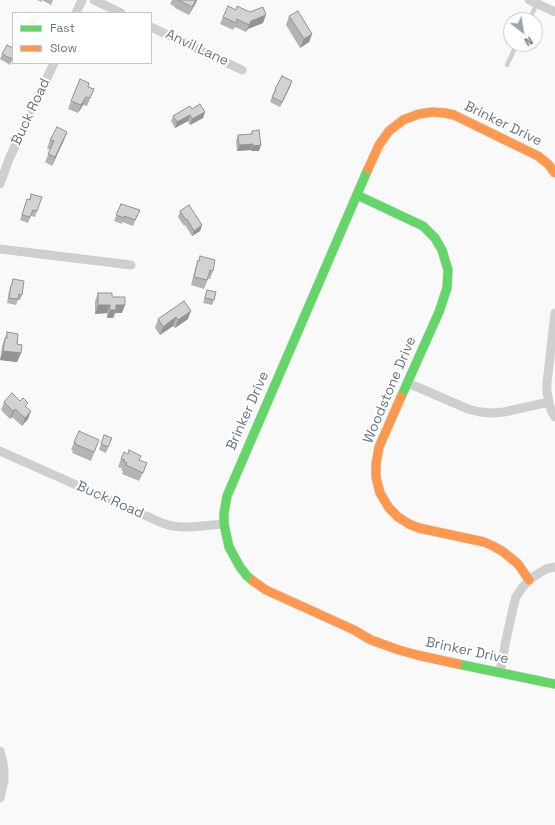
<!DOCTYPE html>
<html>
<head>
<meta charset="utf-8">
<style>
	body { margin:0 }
	#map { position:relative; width:555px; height:825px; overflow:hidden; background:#f9f9f9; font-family:"Space Grotesk",sans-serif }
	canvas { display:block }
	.legend { position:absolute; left:12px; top:12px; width:140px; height:52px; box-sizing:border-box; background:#fff; border:1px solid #c1c8cd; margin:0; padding:5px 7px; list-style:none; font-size:12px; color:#657683 }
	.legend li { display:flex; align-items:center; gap:8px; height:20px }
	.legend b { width:20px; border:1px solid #c1c8cd }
	.north { position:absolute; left:503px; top:12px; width:40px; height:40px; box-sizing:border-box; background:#fff; border:1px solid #c1c8cd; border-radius:50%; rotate:149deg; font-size:11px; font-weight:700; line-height:16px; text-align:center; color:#657683 }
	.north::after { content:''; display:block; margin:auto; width:14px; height:18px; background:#99a4ac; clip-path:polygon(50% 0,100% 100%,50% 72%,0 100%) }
</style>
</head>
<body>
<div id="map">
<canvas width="555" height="825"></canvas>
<ul class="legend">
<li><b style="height:5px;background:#63d668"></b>Fast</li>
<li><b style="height:5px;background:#ff974d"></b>Slow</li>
</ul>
<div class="north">N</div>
</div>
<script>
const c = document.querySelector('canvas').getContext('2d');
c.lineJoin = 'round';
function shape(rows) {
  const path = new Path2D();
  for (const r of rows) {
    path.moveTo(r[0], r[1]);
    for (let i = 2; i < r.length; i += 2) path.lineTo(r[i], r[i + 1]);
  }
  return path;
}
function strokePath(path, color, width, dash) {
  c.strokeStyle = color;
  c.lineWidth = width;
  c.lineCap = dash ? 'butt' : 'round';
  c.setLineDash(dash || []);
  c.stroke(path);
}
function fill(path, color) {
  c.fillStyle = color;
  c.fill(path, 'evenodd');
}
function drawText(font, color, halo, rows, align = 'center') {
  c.font = font + ' "Space Grotesk",sans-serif';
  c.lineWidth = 4;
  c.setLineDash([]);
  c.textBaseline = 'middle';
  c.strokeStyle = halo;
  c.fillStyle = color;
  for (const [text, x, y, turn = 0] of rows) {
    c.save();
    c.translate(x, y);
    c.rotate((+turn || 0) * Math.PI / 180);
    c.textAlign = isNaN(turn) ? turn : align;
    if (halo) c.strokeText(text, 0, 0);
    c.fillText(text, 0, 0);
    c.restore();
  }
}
const lane = shape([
	[529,20,537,4],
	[507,65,517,44]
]);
const street = shape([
	[94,0,121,13],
	[529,0,555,12],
	[76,13,82,0],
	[151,27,242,70],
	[0,184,9,159,54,63],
	[0,249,131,265],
	[555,313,547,383,547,392,549,402,551,410,555,417],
	[408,383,468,409,480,412,492,413,504,412,549,402],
	[0,451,162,523,172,526,182,527,191,527,224,524],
	[500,672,506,640,514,604,516,597,522,588,529,580,536,575,546,569,555,567],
	[0,751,3,763,4,772,4,781,0,798]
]);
const fast = shape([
	[357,195,423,226,435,238,442,250,448,270,447,288,439,312,401,397],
	[253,581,247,576,240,567,229,547,224,524,224,513,227,496,368,169],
	[458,664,555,684]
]);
const slow = shape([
	[368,169,379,145,389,131,403,120,419,114,432,112,445,113,454,115,538,156,548,164,555,173],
	[401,397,379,447,376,464,376,477,380,493,389,508,398,517,409,524,419,528,484,542,493,546,502,551,518,564,529,580],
	[253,581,266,590,354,630,371,640,399,650,417,655,458,664]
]);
const wall = shape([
	[37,0,53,0,51,5,42,0,41,2],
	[172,0,197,0,189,15,175,8,175,7,170,4],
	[289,16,312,34,309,42,300,48,286,25],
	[223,17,263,23,248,29,246,32,235,27,233,30,220,24],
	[2,54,13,59,10,65,0,59],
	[88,87,94,89,87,106,83,105,78,113,68,109,71,101],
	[290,87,280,107,270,102,275,89],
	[192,109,205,112,203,118,190,125,188,121,175,128,171,121,173,116],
	[252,131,259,151,251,151,251,150,237,151,236,141,238,135,251,134],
	[67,132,64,140,52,166,45,162,50,150,47,148,50,140],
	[31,194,37,211,35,217,31,216,28,223,20,220,25,205,29,200],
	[121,204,140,210,133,226,122,222,122,224,114,221],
	[180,211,202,225,200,231,192,236,185,225,184,226,178,217],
	[200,256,213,271,210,279,208,279,204,289,191,285,195,269,198,260,199,261],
	[13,279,22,295,20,300,18,300,16,305,7,303,9,291],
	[207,290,214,300,212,305,203,303],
	[98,293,112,297,122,313,115,313,113,318,107,318,107,313,95,314,95,301],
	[184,301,188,319,175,328,173,326,160,335,155,328,158,319],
	[7,332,17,344,21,353,17,362,0,360,2,346],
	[4,402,27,407,28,419,22,426,12,417,10,419,1,410],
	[104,435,112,438,106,453,99,450],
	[74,442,96,448,91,461,72,453,73,451,71,450],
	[121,459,140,460,144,471,139,481,122,474,123,471,121,470,122,468,118,467]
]);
const shadedWall = shape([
	[196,0,197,0,196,3,189,15],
	[266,15,263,23,248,29,246,32,251,21],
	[312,34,309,42,300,48,304,39],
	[292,81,290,87,280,107,282,102],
	[86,97,83,105,78,113,81,105],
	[205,112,203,118,190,125,192,119],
	[190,115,188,121,175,128,177,122],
	[67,132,64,140,52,166,55,157],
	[253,144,251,150,237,151,239,145],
	[261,145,259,151,251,151,253,146],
	[202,225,200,231,192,236,194,231],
	[98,305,110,305,107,313,95,314],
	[116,305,125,305,122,313,115,313,113,318,107,318,110,310],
	[191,311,188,319,175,328,178,320],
	[176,317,173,326,160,335,163,327],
	[3,351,21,353,17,362,0,360],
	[15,409,12,417,10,419,13,411],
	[31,411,28,419,22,426,25,418]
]);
const building = shape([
	[178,0,196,0,192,7,178,0],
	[228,6,236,10,237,6,250,12,263,7,266,15,251,21,249,25,237,19,236,23,223,17,228,6],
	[298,11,312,34,304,39,289,16,298,11],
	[7,45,13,48,13,57,12,59,2,54,7,45],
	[282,76,292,81,282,102,272,97,276,90,275,89,282,76],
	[80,79,89,83,88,87,94,89,90,98,86,97,81,105,71,101,80,79],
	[200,104,205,112,192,119,190,115,177,122,173,116,190,106,192,109,200,104],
	[57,127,67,132,55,157,48,154,54,141,50,140,57,127],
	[259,130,261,145,253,146,253,144,239,145,238,135,252,134,252,131,259,130],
	[31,194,42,197,37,211,33,210,30,217,22,215,27,199,30,200,31,194],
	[121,204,140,210,135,220,124,216,124,218,116,215,121,204],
	[189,205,202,225,194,231,187,219,186,220,180,211,189,205],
	[200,256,215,260,213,271,210,270,207,280,194,277,198,260,199,261,200,256],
	[13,279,24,281,22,295,19,294,18,299,9,298,11,285,12,285,13,279],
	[207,290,216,292,214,300,205,298,207,290],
	[98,293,112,293,112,297,125,297,125,305,116,305,116,310,110,310,110,305,98,305,98,293],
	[184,301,191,311,178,320,176,317,163,327,158,319,184,301],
	[7,332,18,334,17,344,22,345,21,353,3,351,5,338,7,338,7,332],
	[12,393,20,401,23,398,28,403,25,406,31,411,25,418,15,409,13,411,4,402,12,393],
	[79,431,99,440,94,452,75,444,76,443,74,442,79,431],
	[104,435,112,438,108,447,101,444,104,435],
	[129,450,141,456,139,460,147,463,143,473,126,465,127,463,124,462,125,460,121,459,124,452,128,454,129,450]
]);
const streetNames = [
	["Anvil Lane",197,48,25],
	["Buck Road",31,112,-65],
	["Brinker Drive",503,124,26],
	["Woodstone Drive",390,390,-67],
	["Brinker Drive",248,411,-66],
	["Buck Road",110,500,24],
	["Brinker Drive",467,651,12]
];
strokePath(fast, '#d5d6d7', 10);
strokePath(slow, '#d5d6d7', 10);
strokePath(lane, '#cecfd0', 4.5);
strokePath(street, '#cecfd0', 9);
strokePath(fast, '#63d668', 9);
strokePath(slow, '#ff974d', 9);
fill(wall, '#b3b5b5');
fill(shadedWall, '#929394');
fill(building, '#d0d2d3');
strokePath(building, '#929394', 1);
drawText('14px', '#657683', '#fff', streetNames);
</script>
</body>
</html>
